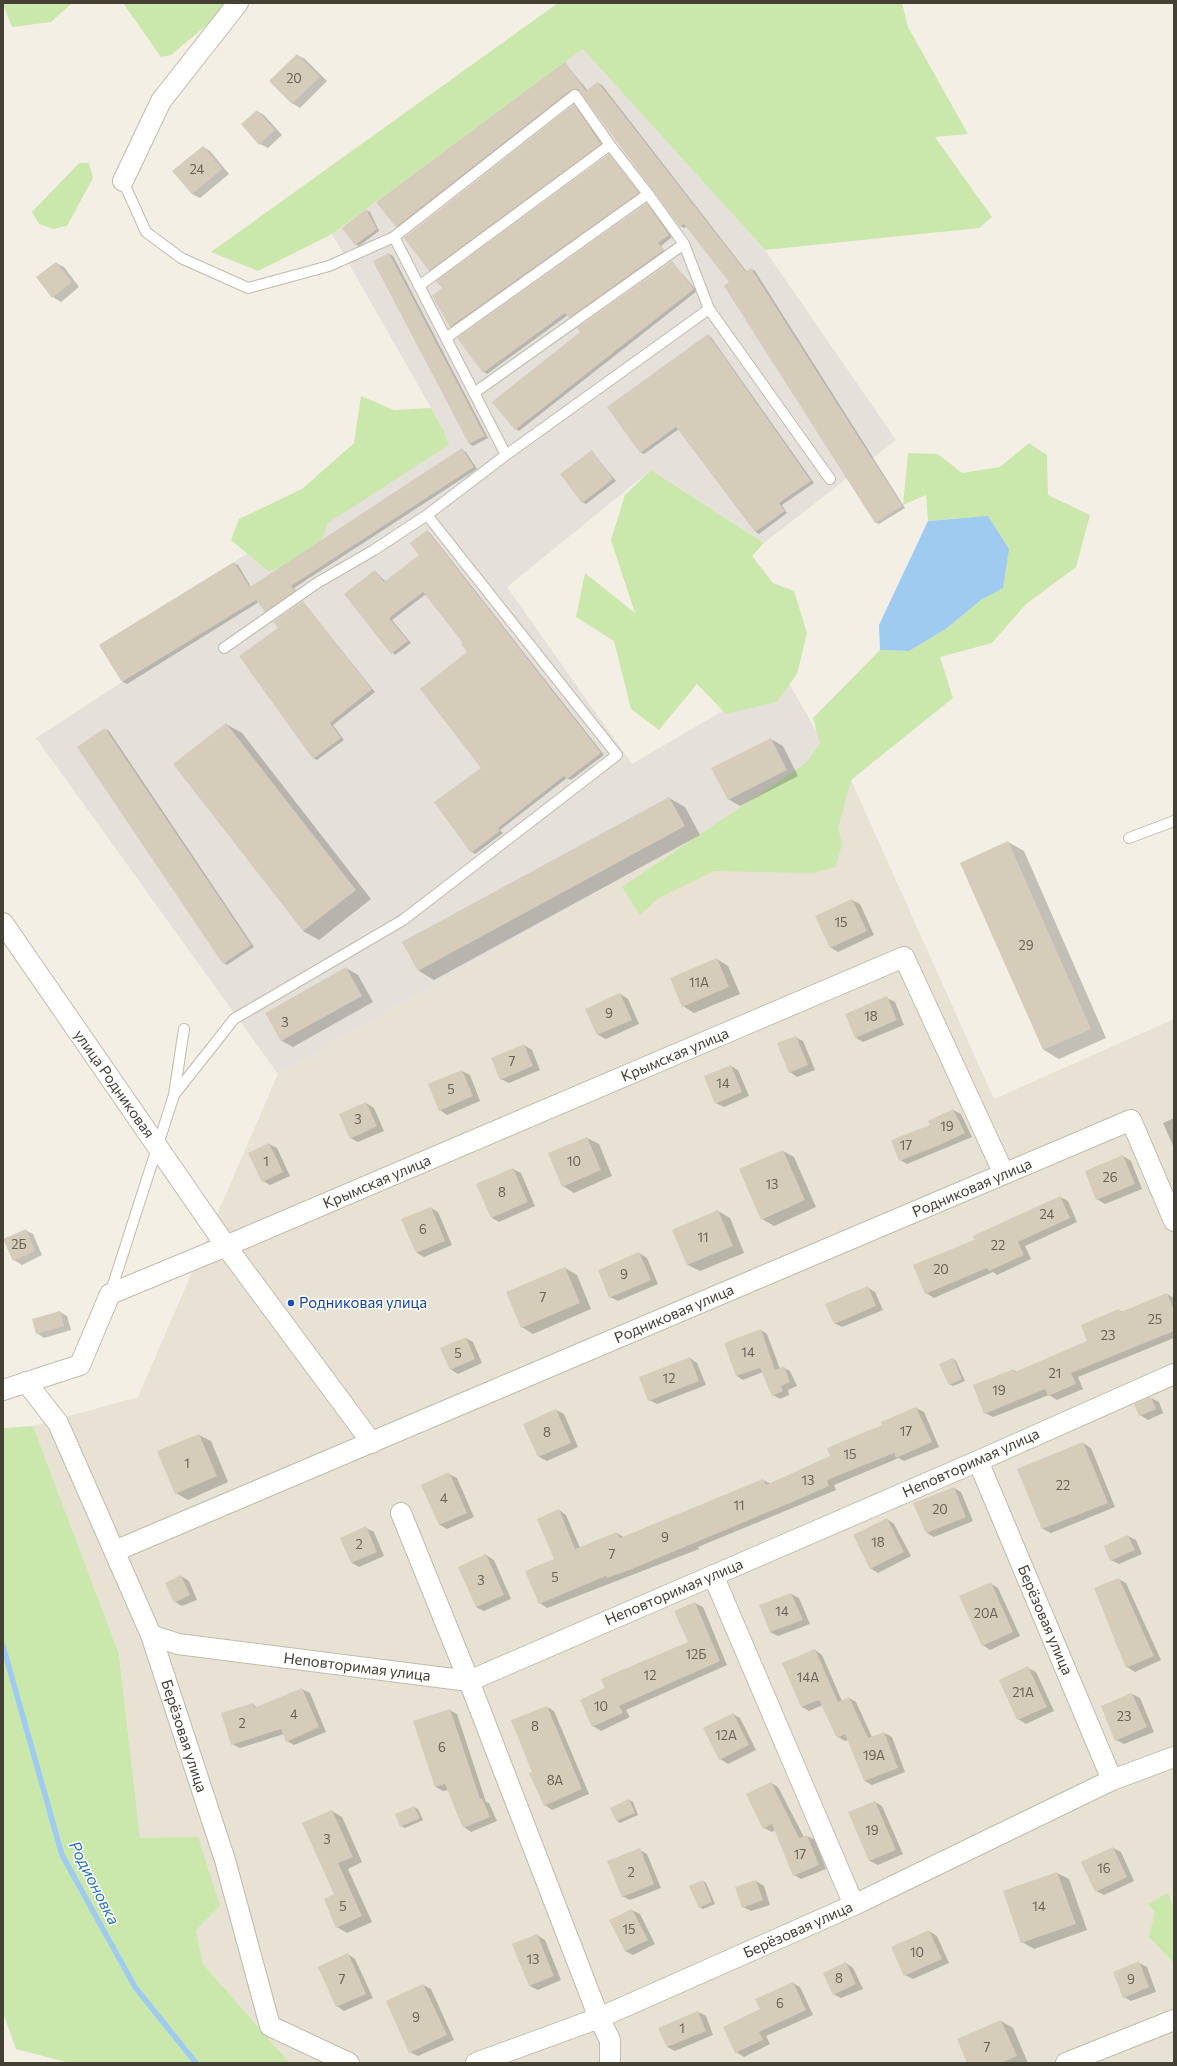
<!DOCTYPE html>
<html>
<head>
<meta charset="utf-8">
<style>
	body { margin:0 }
	#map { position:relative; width:1177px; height:2066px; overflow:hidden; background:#f3efe5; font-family:Commissioner,sans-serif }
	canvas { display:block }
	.frame { position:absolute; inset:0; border:4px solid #454034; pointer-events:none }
</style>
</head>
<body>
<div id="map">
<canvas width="1177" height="2066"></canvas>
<div class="frame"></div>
</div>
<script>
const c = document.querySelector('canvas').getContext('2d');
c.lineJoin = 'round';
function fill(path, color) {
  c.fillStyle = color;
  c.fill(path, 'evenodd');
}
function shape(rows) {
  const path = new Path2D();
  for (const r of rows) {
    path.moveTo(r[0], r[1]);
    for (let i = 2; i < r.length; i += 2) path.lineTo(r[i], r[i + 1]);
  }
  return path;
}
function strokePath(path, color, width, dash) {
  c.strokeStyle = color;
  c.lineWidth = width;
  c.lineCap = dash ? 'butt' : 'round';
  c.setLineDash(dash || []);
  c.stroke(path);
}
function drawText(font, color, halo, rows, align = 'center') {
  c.font = font + ' Commissioner,sans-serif';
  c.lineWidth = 3;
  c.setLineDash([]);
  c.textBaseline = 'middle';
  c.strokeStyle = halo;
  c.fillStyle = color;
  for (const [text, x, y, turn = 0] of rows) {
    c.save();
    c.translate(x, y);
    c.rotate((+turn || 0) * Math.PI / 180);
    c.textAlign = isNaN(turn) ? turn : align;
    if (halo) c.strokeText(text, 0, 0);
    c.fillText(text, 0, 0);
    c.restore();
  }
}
const residential = shape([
	[832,758,851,780,994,1099,1174,1019,1174,2063,290,2063,203,1964,196,1930,140,1838,119,1654,33,1426,138,1397,278,1074]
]);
const industrial = shape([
	[583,48,765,250,896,440,764,543,651,470,507,587,632,764,784,675,832,758,278,1074,36,738,122,682,99,645,234,562,443,429,332,234]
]);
const green = shape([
	[72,3,51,22,12,27,3,4],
	[123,3,233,3,171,55,161,57],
	[558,3,902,3,908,27,968,134,935,137,992,217,979,228,765,250,583,49,332,234,258,271,211,252],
	[79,163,89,163,93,178,67,226,53,229,39,224,32,212],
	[361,396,394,410,431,408,443,429,449,445,328,523,314,560,268,571,231,540,239,519,302,489,354,443],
	[1029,443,1047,455,1048,495,1090,515,1076,567,1026,604,992,643,940,657,953,698,851,780,838,828,842,844,836,867,813,873,714,871,657,899,640,915,622,887,806,763,820,743,813,718,880,650,909,651,946,629,981,600,1003,588,960,518,928,521,926,495,903,505,908,453,938,454,962,473,1000,467],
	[651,470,764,543,752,556,773,583,794,591,807,633,797,674,777,702,726,714,697,684,659,730,631,709,614,641,576,617,585,573,635,613,611,540,625,495],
	[33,1426,119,1654,140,1838,198,1837,220,1906,196,1930,203,1964,290,2063,70,2063,16,2049,3,2013,3,1428],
	[1168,1893,1174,1909,1174,1963,1149,1937,1155,1912,1148,1904]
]);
const water = shape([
	[988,516,1009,549,1003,588,981,600,946,629,909,651,880,650,879,625,928,521]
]);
const shadow = shape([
	[297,55,305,59,327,81,300,108,292,103],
	[565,63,588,91,598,83,602,85,747,272,751,269,755,271,905,508,879,524,875,522,731,282,687,226,684,228,680,226,580,91,575,91,400,229,396,227],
	[574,106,577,108,604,146,433,272,429,270],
	[257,111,264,115,282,135,268,148,260,144],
	[203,147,210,151,229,174,200,198,192,194],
	[609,155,641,195,454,329,450,327],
	[647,204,650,206,672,237,661,246,666,253,573,319,568,315,487,374,484,372,459,338],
	[366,210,370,212,379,231,359,246,355,244],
	[389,254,393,256,488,438,473,446,470,444,375,262],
	[672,262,697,291,519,431,516,429,494,402],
	[56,263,64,267,79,287,61,302,53,297],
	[708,335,711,337,814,483,782,505,787,513,759,534,756,532,679,429,644,454,640,452],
	[462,450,466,452,477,469,294,588,297,593,269,613,259,602,127,684,123,682,101,645,234,563,238,565,251,587],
	[592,452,616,481,586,504,582,502],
	[427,531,430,533,604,755,571,780,567,778,500,830,503,833,475,854,472,852,482,768,469,652,464,643,426,594,392,620,411,643,395,655,345,594,375,571,386,582,420,556],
	[303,602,375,692,333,725,344,740,317,760,313,758,279,628],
	[226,724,242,733,371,899,319,940,303,931],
	[105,729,109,731,254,947,227,965,224,963],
	[771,739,783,746,798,776,740,806,728,799],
	[669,798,685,807,700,835,434,980,419,971,403,943],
	[1008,842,1024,851,1106,1038,1059,1059,1044,1050],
	[852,900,860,904,874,935,838,952,830,947],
	[717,959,728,966,740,994,694,1013,683,1006],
	[346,968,358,975,373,1002,293,1047,282,1041],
	[620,994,628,999,639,1024,606,1039,598,1035,587,1009],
	[887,998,895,1002,904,1025,863,1042,856,1038],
	[795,1037,803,1041,815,1070,797,1077,790,1072],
	[524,1045,532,1050,540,1070,509,1083,501,1079],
	[731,1066,738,1070,749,1096,724,1107,716,1103],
	[462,1071,470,1075,480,1101,447,1115,440,1110],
	[366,1103,374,1108,384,1131,358,1142,350,1138],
	[953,1110,961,1114,972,1137,907,1164,900,1160,931,1126],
	[1174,1118,1174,1148,1163,1123],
	[587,1138,599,1144,612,1176,574,1193,563,1186],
	[269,1144,277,1148,290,1176,270,1185,263,1181],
	[783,1151,794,1157,816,1207,774,1226,762,1219],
	[1123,1156,1131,1161,1142,1189,1105,1204,1097,1199],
	[513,1169,521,1173,535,1206,499,1222,492,1218,477,1185],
	[1060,1197,1068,1201,1077,1222,1025,1246,1031,1259,997,1275,993,1272,934,1298,926,1293,975,1240],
	[431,1208,438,1212,452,1245,424,1257,417,1253],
	[718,1211,730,1218,744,1253,700,1271,688,1265,674,1230],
	[25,1230,33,1234,42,1255,22,1265,14,1260],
	[639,1253,647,1258,658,1284,618,1301,610,1297],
	[565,1268,577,1275,591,1309,533,1334,522,1327],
	[867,1287,875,1292,883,1310,842,1327,834,1323],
	[1167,1294,1174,1298,1174,1338,1078,1377,1083,1389,1057,1400,1049,1395,993,1417,985,1413,1014,1370,1017,1372,1089,1342,1119,1310,1123,1312],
	[60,1312,67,1316,71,1330,44,1338,37,1333],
	[761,1330,767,1334,780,1369,784,1368,790,1371,797,1386,788,1390,789,1395,780,1399,773,1395,763,1372,743,1380,737,1376],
	[466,1338,473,1342,482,1363,458,1374,450,1369],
	[690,1358,697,1363,706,1385,657,1404,649,1400],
	[953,1359,956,1361,965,1381,953,1386,949,1384],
	[1151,1398,1159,1402,1163,1413,1148,1420,1140,1415],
	[916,1408,924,1412,939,1447,904,1461,899,1458,834,1485,836,1490,698,1547,699,1549,547,1608,540,1603,555,1559,559,1510,566,1515,580,1548,617,1533,625,1538,763,1480,771,1484,832,1457],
	[556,1410,564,1414,578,1447,547,1461,539,1457],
	[199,1435,211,1441,228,1482,188,1500,176,1493,159,1452],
	[1083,1443,1091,1448,1115,1507,1051,1533,1043,1529,1019,1469],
	[449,1474,457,1478,474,1517,447,1529,440,1525],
	[954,1488,961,1492,973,1521,934,1537,927,1533],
	[887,1519,894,1524,911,1556,878,1573,870,1568],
	[366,1528,374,1532,384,1556,359,1567,352,1563],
	[1128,1536,1136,1540,1142,1554,1119,1564,1111,1560],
	[486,1555,494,1560,511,1599,484,1611,476,1607],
	[181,1576,189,1581,197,1600,182,1606,175,1602],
	[1118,1579,1126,1583,1161,1660,1135,1672,1127,1667,1115,1641,1117,1640],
	[990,1583,998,1588,1020,1636,990,1650,983,1645],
	[791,1594,799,1598,810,1624,778,1636,770,1632],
	[695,1603,703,1607,727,1665,626,1710,630,1717,601,1731,593,1726,607,1689,689,1643,675,1612],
	[815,1650,822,1655,842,1701,849,1698,856,1702,872,1737,884,1733,892,1737,905,1772,872,1785,865,1781,849,1740,845,1741,838,1737,823,1705,809,1711,802,1707],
	[1028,1668,1036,1672,1054,1711,1026,1724,1018,1719],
	[302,1689,310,1693,326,1732,294,1745,287,1741,284,1734,240,1748,232,1744,252,1704,258,1708],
	[1132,1694,1140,1698,1154,1732,1124,1744,1116,1740],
	[547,1707,554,1711,589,1794,552,1810,545,1805,533,1772],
	[449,1710,457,1714,486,1802,489,1803,497,1821,471,1832,464,1827,448,1790,443,1791,436,1787,414,1722],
	[733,1714,740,1718,756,1750,728,1764,720,1759,704,1728],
	[771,1783,778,1787,804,1837,807,1836,815,1840,826,1869,801,1879,794,1875,775,1830,772,1832,764,1828],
	[629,1800,633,1802,638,1815,620,1823,617,1821],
	[875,1802,882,1806,903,1854,878,1865,870,1861],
	[414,1807,418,1809,423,1820,405,1828,401,1826],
	[332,1811,342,1817,362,1862,348,1869,372,1922,347,1933,337,1927],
	[1113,1848,1121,1852,1134,1881,1104,1895,1096,1891],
	[640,1850,647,1854,661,1888,630,1900,622,1896],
	[1057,1873,1069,1879,1087,1930,1034,1949,1022,1942,1004,1891],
	[703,1881,706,1883,715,1904,703,1909,699,1907],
	[756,1881,764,1886,770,1905,751,1911,743,1907],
	[632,1910,640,1914,655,1944,633,1955,625,1951,611,1921],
	[929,1931,937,1936,949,1963,913,1979,905,1975],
	[537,1935,545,1940,561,1980,538,1990,530,1986,513,1945],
	[348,1954,355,1959,373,1998,344,2011,337,2006],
	[846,1963,853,1968,863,1989,841,1998,833,1994],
	[1139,1963,1147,1967,1156,1992,1131,2001,1124,1997],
	[793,1983,800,1987,813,2015,766,2036,770,2044,744,2057,736,2052,761,2010],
	[423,1985,431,1989,454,2040,418,2056,410,2052,387,2002],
	[698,2012,706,2016,713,2035,675,2051,667,2047],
	[1001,2021,1013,2028,1028,2063,968,2063]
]);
const stream = shape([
	[3,1646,62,1855,135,1987,196,2063]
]);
const building = shape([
	[297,54,320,77,292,104,269,81],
	[565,62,586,91,598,82,746,272,751,268,902,506,875,523,724,286,729,282,684,224,680,227,578,89,571,90,396,227,376,202],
	[574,104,601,144,429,271,404,238],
	[257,110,275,130,259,145,241,124],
	[203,146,222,169,192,194,172,171],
	[609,154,639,193,450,327,432,296,442,288,436,281],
	[647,203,669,235,658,243,664,250,569,318,565,313,483,373,457,338],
	[366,209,377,229,355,245,342,228],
	[389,253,485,436,469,444,373,261],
	[672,261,694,289,515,430,492,402,580,332,577,328],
	[56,262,72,282,52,298,36,277],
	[708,334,811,481,779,503,785,511,755,532,676,427,640,453,607,407],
	[462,448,474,467,291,586,295,591,265,612,256,600,122,682,99,645,234,562,250,587],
	[592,450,613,479,582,503,560,474],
	[427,530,601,753,567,779,564,776,498,828,500,831,471,853,434,802,481,768,420,689,467,652,461,644,463,643,423,592,389,618,408,641,391,654,344,594,375,570,384,582,419,555,410,543],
	[303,601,372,689,330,723,341,738,313,759,239,656,278,628,273,622],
	[226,723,356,890,303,931,173,764],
	[105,728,251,945,223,964,77,747],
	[771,738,787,770,728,800,711,768],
	[669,797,685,826,418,971,402,942],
	[1008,841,1091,1029,1043,1050,960,863],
	[852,899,867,931,830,948,815,916],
	[717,958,729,987,682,1007,670,978],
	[346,967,362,996,281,1041,265,1013],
	[620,993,632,1020,597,1035,585,1009],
	[887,996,897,1020,855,1038,845,1014],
	[796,1036,808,1065,789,1073,777,1043],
	[524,1044,533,1066,500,1080,491,1058],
	[731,1065,742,1092,715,1104,704,1076],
	[462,1070,473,1096,439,1111,428,1084],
	[366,1102,377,1126,350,1139,339,1114],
	[953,1109,965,1133,940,1145,899,1161,891,1140,930,1125,928,1121],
	[587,1137,601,1170,562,1187,548,1153],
	[269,1143,283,1172,262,1182,248,1153],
	[783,1150,805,1200,761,1220,739,1169],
	[1123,1155,1135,1184,1096,1200,1085,1171],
	[513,1168,528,1202,491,1218,476,1184],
	[1060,1196,1070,1218,1018,1242,1024,1255,989,1271,987,1268,925,1294,913,1265,974,1240,973,1236],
	[431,1207,445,1241,416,1253,401,1219],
	[718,1210,733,1246,687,1265,672,1230],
	[26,1229,35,1251,13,1261,3,1239],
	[639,1252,651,1280,609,1298,598,1270],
	[565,1267,580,1303,521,1328,506,1292],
	[868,1286,876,1306,834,1324,825,1304],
	[1167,1293,1174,1310,1174,1331,1071,1373,1076,1384,1048,1396,1045,1389,984,1414,973,1385,1014,1369,1015,1372,1087,1341,1081,1325,1119,1309,1121,1312],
	[60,1311,64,1326,36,1334,32,1319],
	[761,1329,775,1370,784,1366,790,1382,781,1386,783,1391,772,1396,760,1368,736,1376,724,1343],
	[466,1337,475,1359,450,1370,440,1348],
	[690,1357,699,1381,648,1401,639,1377],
	[953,1358,962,1379,949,1385,939,1364],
	[1151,1397,1156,1409,1139,1416,1134,1404],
	[916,1407,932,1442,896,1458,894,1453,827,1480,829,1486,797,1500,632,1569,607,1578,606,1576,539,1604,525,1571,554,1559,537,1519,559,1509,575,1549,617,1532,620,1538,763,1479,766,1485,830,1456,827,1448,882,1425,881,1422],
	[556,1409,571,1443,538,1457,523,1424],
	[199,1434,217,1476,175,1494,157,1451],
	[1083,1442,1108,1503,1042,1529,1017,1469],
	[449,1472,467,1513,439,1525,421,1485],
	[954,1487,966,1517,926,1533,913,1503],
	[887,1518,904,1552,870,1569,853,1535],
	[366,1526,377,1552,351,1563,340,1538],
	[1128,1535,1135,1550,1110,1561,1104,1546],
	[486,1554,504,1595,476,1607,458,1567],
	[181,1575,190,1595,174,1603,165,1583],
	[1119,1578,1154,1656,1126,1668,1094,1588],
	[991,1582,1013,1632,982,1646,959,1596],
	[791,1593,803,1620,770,1632,759,1605],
	[695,1602,720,1661,619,1706,623,1713,592,1727,580,1700,605,1688,601,1679,688,1642,674,1611],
	[815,1649,838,1702,849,1697,868,1738,884,1732,898,1768,864,1781,845,1734,837,1738,819,1700,801,1707,782,1663],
	[1028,1666,1047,1707,1017,1720,999,1680],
	[302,1688,319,1727,286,1742,281,1729,231,1745,221,1713,253,1703,254,1708],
	[1132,1693,1147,1727,1115,1741,1101,1706],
	[547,1706,582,1789,544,1806,529,1773,532,1772,511,1720],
	[450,1709,480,1799,482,1798,490,1817,463,1828,445,1784,435,1787,413,1721],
	[733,1713,749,1745,719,1760,703,1728],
	[771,1782,799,1838,807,1835,819,1865,793,1876,772,1824,763,1829,746,1794],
	[629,1799,635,1813,616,1821,610,1808],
	[875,1801,896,1850,869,1861,848,1812],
	[414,1806,420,1818,400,1827,395,1814],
	[332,1810,353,1857,338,1863,362,1916,336,1928,324,1899,334,1894,302,1823],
	[1113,1847,1127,1877,1095,1892,1081,1862],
	[640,1848,654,1884,622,1897,607,1861],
	[1057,1872,1076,1924,1021,1943,1003,1891],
	[703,1880,712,1902,699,1908,689,1886],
	[756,1880,763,1900,742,1908,735,1887],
	[632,1909,648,1940,625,1951,609,1920],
	[929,1930,942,1959,904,1976,891,1947],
	[537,1934,554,1976,529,1986,512,1944],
	[348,1953,366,1994,336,2007,318,1967],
	[1139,1961,1149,1987,1123,1998,1113,1972],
	[846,1962,856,1984,833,1995,823,1973],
	[793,1982,806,2010,759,2032,763,2040,735,2053,723,2027,760,2009,755,1999],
	[423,1984,447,2035,409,2053,386,2001],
	[698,2011,706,2031,667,2047,658,2028],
	[1001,2020,1017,2056,1001,2063,967,2063,957,2039]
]);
const service = shape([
	[123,181,146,232,181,258,248,288,329,266,394,237,506,455,427,515,374,550,317,583,224,648],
	[394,237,575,95,610,145,419,286],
	[709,309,830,479],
	[446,338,648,194,610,145],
	[474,393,684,244,648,194],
	[506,455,709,309,684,244],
	[1129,838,1174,821],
	[174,1095,234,1019,403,920,617,755,427,515],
	[110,1294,174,1095,184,1029]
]);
const minor = shape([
	[123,181,161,101,238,3],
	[3,923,226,1246,372,1443],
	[26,1382,58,1423,151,1635,225,1860,270,2026,349,2063],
	[3,1390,80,1365,110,1294,226,1246,904,957,1004,1174],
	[978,1461,1112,1780],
	[401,1513,469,1681,599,2018,610,2040,610,2063],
	[115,1551,1131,1120,1174,1221],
	[713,1575,854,1905],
	[151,1635,178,1644,469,1681,978,1461,1174,1374],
	[476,2063,599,2018,854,1905,1112,1780,1174,1757],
	[1066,2063,1174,2020]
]);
const markers = [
	[291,1303,4,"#1a4fb4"]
];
const numberNames = [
	["20",294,79],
	["24",197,170],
	["15",841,923],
	["29",1026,946],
	["11А",699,983],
	["9",609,1014],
	["18",871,1017],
	["3",285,1023],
	["7",512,1062],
	["14",723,1084],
	["5",451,1090],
	["3",358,1120],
	["19",947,1127],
	["17",906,1146],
	["1",266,1162],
	["10",574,1162],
	["26",1110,1178],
	["13",772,1185],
	["8",502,1193],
	["24",1047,1215],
	["6",423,1230],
	["11",703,1238],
	["2Б",19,1245],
	["22",998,1246],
	["20",941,1270],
	["9",624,1275],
	["7",543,1298],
	["25",1155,1320],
	["23",1108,1336],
	["14",748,1353],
	["5",458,1354],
	["21",1055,1374],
	["12",669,1379],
	["19",999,1391],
	["17",906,1432],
	["8",547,1433],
	["15",850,1455],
	["1",187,1464],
	["13",808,1481],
	["22",1063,1486],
	["4",444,1499],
	["11",739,1506],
	["20",940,1510],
	["9",665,1538],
	["18",878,1543],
	["2",359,1545],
	["7",612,1555],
	["5",555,1578],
	["3",481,1581],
	["14",782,1612],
	["20А",986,1614],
	["12Б",696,1655],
	["12",650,1676],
	["14А",808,1678],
	["21А",1023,1693],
	["10",601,1707],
	["4",294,1715],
	["23",1124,1717],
	["2",242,1724],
	["8",535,1727],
	["12А",726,1736],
	["6",442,1748],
	["19А",874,1756],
	["8А",555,1781],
	["19",872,1831],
	["3",327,1840],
	["17",800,1855],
	["16",1104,1869],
	["2",631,1873],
	["5",343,1907],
	["14",1039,1907],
	["15",629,1930],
	["10",917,1953],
	["13",533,1960],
	["8",839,1979],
	["7",342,1980],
	["9",1131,1980],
	["6",780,2004],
	["9",416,2018],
	["1",682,2029],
	["7",987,2048]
];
const streetNames = [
	["Крымская улица",675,1055,-23],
	["улица Родниковая",114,1084,55],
	["Крымская улица",377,1182,-23],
	["Родниковая улица",972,1188,-23],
	["Родниковая улица",674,1314,-23],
	["Неповторимая улица",971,1463,-24],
	["Неповторимая улица",674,1592,-23],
	["Берёзовая улица",1045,1620,67],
	["Неповторимая улица",357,1667,7],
	["Берёзовая улица",184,1736,72],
	["Берёзовая улица",798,1930,-24]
];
const transitNames = [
	["Родниковая улица",299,1303]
];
const waterNames = [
	["Родионовка",94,1883,63]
];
fill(residential, '#e7e2d3');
fill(industrial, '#e5e1da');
fill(green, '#cae8ac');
fill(water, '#9fcbf1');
fill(shadow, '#0003');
strokePath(stream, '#9fcbf1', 5.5);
fill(building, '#d5ccba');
strokePath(service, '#c1bbaa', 12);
strokePath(minor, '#c1bbaa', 22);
strokePath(service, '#fff', 10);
strokePath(minor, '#fff', 20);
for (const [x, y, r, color] of markers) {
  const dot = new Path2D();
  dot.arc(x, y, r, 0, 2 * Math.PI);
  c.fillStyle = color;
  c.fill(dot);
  strokePath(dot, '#fff', 1.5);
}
drawText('13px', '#696356', null, numberNames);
drawText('15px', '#454034', '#fff', streetNames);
drawText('15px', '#164399', '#fff', transitNames, 'left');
drawText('italic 16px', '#2c72b3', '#fff', waterNames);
</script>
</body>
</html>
